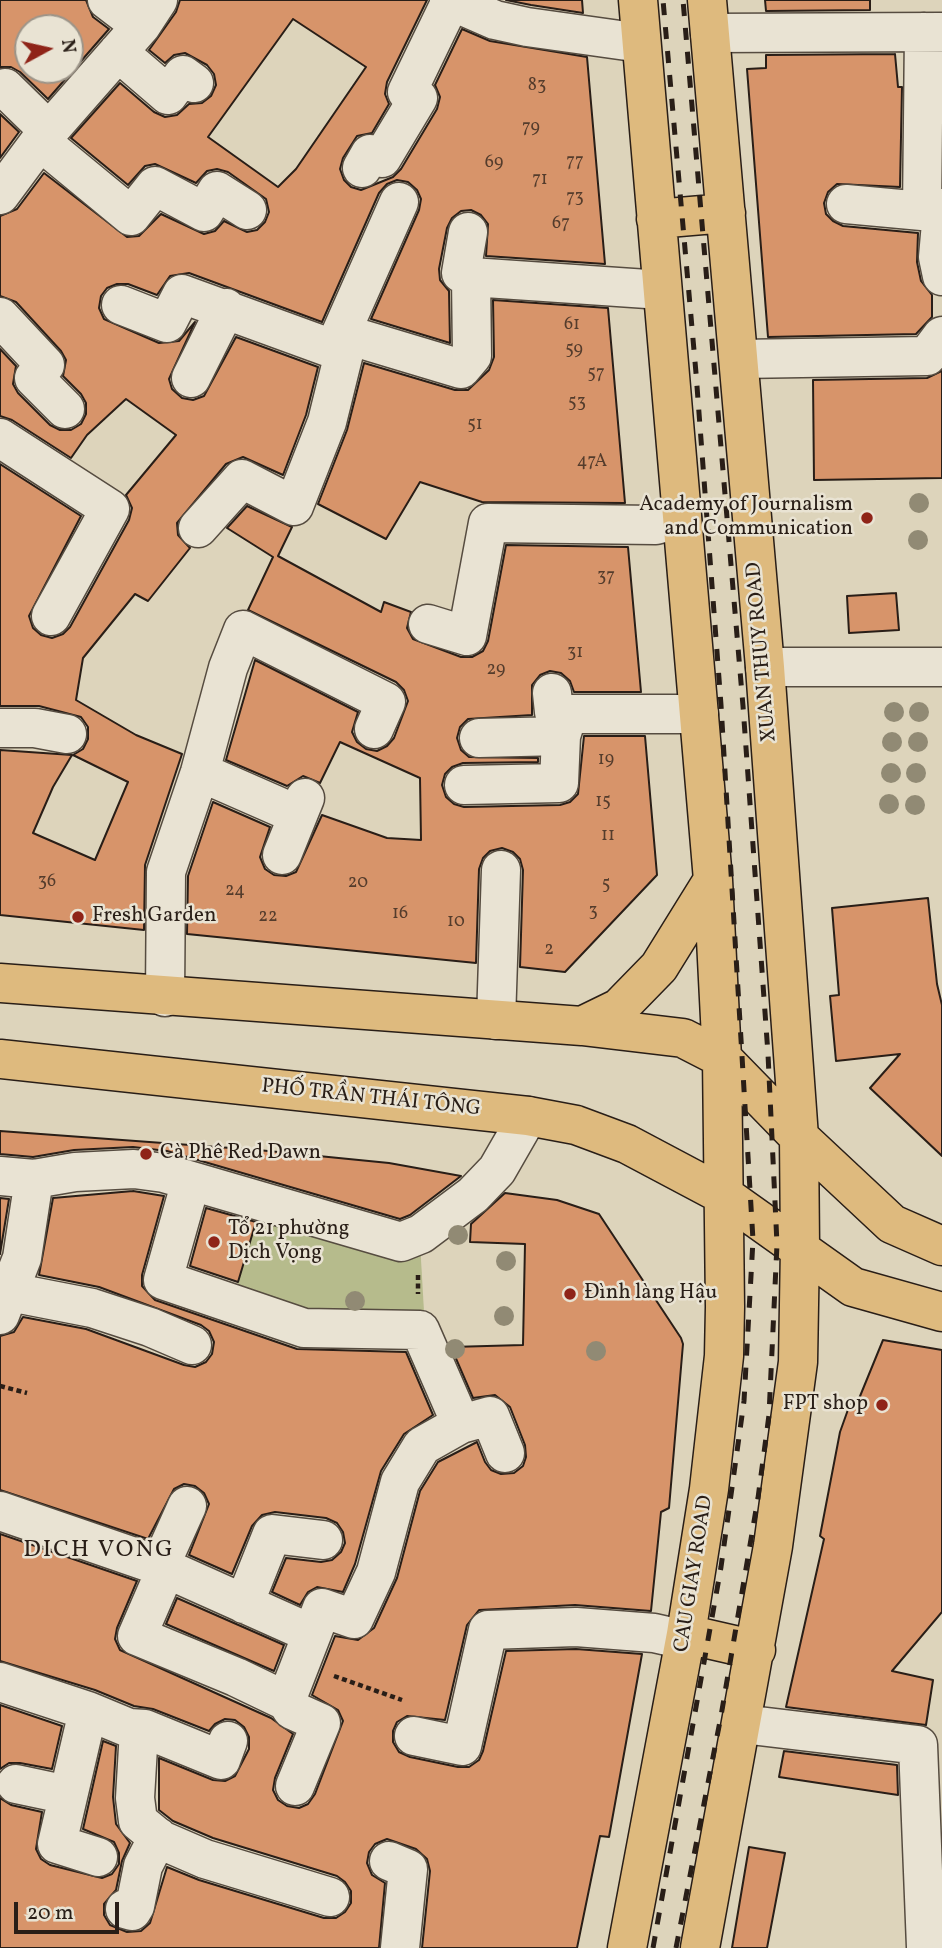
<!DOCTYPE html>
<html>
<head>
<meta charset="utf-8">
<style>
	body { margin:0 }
	#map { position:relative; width:942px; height:1948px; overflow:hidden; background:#ddd4bb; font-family:Vollkorn,serif }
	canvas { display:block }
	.north { position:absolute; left:14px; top:14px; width:70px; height:70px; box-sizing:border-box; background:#e9e3d3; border:2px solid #9c9488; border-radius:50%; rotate:82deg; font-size:19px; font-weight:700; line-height:28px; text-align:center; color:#291e17 }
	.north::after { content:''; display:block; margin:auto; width:24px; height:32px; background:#8f2418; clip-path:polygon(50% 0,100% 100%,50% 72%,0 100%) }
	.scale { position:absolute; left:14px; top:1902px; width:105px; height:32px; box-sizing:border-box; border:4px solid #291e17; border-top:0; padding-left:9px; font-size:21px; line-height:24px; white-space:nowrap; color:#291e17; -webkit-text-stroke:5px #e9e3d3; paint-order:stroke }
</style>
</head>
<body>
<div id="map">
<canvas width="942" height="1948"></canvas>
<div class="north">N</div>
<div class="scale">20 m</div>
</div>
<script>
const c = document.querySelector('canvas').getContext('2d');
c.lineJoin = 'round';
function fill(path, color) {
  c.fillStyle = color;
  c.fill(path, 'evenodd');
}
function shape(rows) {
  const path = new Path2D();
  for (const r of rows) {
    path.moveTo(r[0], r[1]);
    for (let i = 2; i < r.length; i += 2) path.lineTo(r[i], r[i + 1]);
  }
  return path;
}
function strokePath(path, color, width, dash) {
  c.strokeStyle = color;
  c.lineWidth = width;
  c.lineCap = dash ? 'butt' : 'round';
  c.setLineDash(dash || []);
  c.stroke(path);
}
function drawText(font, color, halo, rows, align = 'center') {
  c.font = font + ' Vollkorn,serif';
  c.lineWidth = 5;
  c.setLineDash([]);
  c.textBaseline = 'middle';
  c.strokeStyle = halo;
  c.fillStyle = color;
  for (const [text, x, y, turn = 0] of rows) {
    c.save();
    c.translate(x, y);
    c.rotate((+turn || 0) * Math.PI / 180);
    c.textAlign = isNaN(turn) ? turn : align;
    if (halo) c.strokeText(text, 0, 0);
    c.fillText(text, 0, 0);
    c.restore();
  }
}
const green = shape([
	[259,1209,420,1242,425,1329,309,1323,234,1296]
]);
const building = shape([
	[0,0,86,0,93,17,109,29,48,99,20,72,11,67,0,67,0,0],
	[28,28,70,28,70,70,28,70,28,28],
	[180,0,427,0,387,82,385,94,389,104,372,133,357,136,343,158,340,169,344,180,351,187,361,190,393,177,401,169,437,109,440,97,435,85,462,29,490,41,587,57,605,264,486,256,488,224,481,215,471,210,461,211,452,218,447,228,439,269,440,280,449,291,450,343,371,319,419,210,421,199,417,190,408,182,397,180,387,184,379,193,322,322,189,273,170,276,157,295,128,284,117,284,107,288,101,296,99,308,104,319,159,343,179,341,195,322,169,379,172,389,182,398,193,400,204,396,236,337,318,367,306,415,283,475,243,457,226,464,177,523,178,535,190,548,148,601,135,594,83,658,76,700,136,735,182,754,145,865,144,930,0,915,0,750,72,755,53,787,33,833,95,860,128,782,73,755,83,749,88,739,88,727,81,717,39,706,0,706,0,464,81,516,29,616,33,628,41,635,52,638,63,634,70,627,129,520,132,508,126,495,176,435,126,399,87,435,71,458,12,420,0,416,0,349,16,366,13,384,18,393,50,425,60,430,71,430,81,424,86,414,86,403,81,394,63,376,66,360,61,351,16,302,0,296,0,216,17,209,44,173,127,237,139,236,161,214,204,234,215,231,224,221,247,232,257,230,265,222,269,212,266,199,228,172,217,169,207,171,196,183,155,164,145,166,128,185,71,138,120,83,154,112,165,117,177,115,189,104,202,103,211,96,216,85,214,74,207,65,185,53,174,55,165,63,149,50,176,12,180,0],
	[293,19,366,67,296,169,278,187,208,137,293,19],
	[506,0,582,0,583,13,531,5,506,0],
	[765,0,870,0,870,10,766,11,765,0],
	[895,54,898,87,902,87,900,187,837,184,828,192,824,203,826,214,833,221,843,226,918,233,917,262,921,281,932,295,932,317,916,334,768,337,747,69,766,68,766,55,895,54],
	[0,114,19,132,0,158,0,114],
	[493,300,608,308,625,503,482,502,420,482,386,539,318,504,347,430,364,363,455,390,468,390,489,370,494,357,493,300],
	[942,371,942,478,814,480,813,380,927,378,942,371],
	[247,506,292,527,278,556,381,612,384,602,411,612,407,628,413,639,461,657,472,657,483,651,488,641,506,545,628,547,641,692,574,692,570,681,561,673,550,671,540,675,532,685,532,715,468,719,460,727,457,738,461,750,469,757,538,758,538,762,463,763,452,767,445,774,442,785,446,797,454,804,464,807,560,805,570,802,578,794,584,736,645,736,657,875,565,972,520,967,523,870,520,859,513,852,502,848,490,851,483,858,479,869,476,963,187,934,188,876,213,802,270,827,260,857,265,869,274,875,286,876,296,872,322,815,387,838,421,840,420,778,340,742,320,783,303,776,287,786,226,760,255,660,358,712,352,732,357,742,366,749,377,751,387,746,394,738,408,701,404,690,396,682,248,610,273,557,227,528,247,506],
	[896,593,899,630,849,633,847,596,896,593],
	[928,898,937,984,942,1005,942,1156,870,1088,900,1054,836,1061,830,996,839,995,832,908,928,898],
	[0,1131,258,1150,389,1163,461,1176,410,1215,400,1219,167,1151,133,1147,74,1150,33,1157,0,1154,0,1131],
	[133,1191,164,1196,142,1275,142,1286,155,1300,297,1349,406,1352,433,1415,404,1434,381,1471,355,1564,343,1592,317,1587,308,1592,300,1605,272,1592,286,1558,321,1562,332,1560,341,1552,345,1543,343,1532,337,1523,326,1518,275,1512,262,1515,252,1526,232,1574,189,1555,209,1504,204,1493,195,1486,184,1484,174,1489,148,1539,0,1490,0,1336,14,1332,23,1317,86,1329,184,1365,195,1367,206,1362,212,1354,214,1342,209,1331,201,1325,99,1287,39,1275,53,1198,133,1191],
	[505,1193,557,1200,599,1214,681,1338,683,1344,669,1508,661,1512,651,1611,575,1605,479,1610,467,1625,445,1720,407,1716,397,1722,393,1731,393,1742,399,1752,410,1757,458,1767,469,1767,479,1760,483,1751,506,1651,576,1649,642,1654,609,1837,600,1836,577,1948,422,1948,430,1871,427,1859,416,1849,387,1839,375,1844,369,1852,367,1863,372,1875,385,1883,379,1948,0,1948,0,1798,11,1805,42,1812,36,1849,41,1859,50,1865,102,1878,112,1874,119,1864,119,1853,114,1842,83,1829,103,1741,116,1746,113,1797,116,1824,130,1843,122,1861,116,1890,104,1904,104,1915,110,1925,127,1932,141,1931,150,1923,167,1867,199,1880,324,1918,336,1918,345,1912,351,1903,351,1891,345,1882,337,1876,213,1838,173,1821,159,1810,159,1758,213,1780,225,1781,235,1776,249,1749,249,1737,244,1727,235,1720,225,1719,215,1724,209,1731,153,1709,134,1706,95,1690,0,1661,0,1534,137,1581,117,1628,115,1639,120,1650,271,1718,293,1734,275,1778,273,1790,278,1800,287,1806,299,1808,308,1804,315,1794,343,1721,338,1710,312,1695,335,1636,358,1640,374,1628,397,1578,420,1491,438,1462,477,1442,485,1462,491,1470,501,1474,514,1473,523,1466,526,1457,525,1445,510,1407,495,1395,473,1398,451,1347,523,1345,525,1244,470,1242,471,1224,505,1193],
	[0,1198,9,1199,0,1254,0,1198],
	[206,1208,256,1222,238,1282,190,1266,206,1208],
	[883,1340,942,1350,942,1612,892,1671,933,1680,926,1725,786,1707,824,1539,820,1536,840,1432,850,1404,856,1406,883,1340],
	[177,1598,284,1645,274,1671,166,1624,177,1598],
	[0,1705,62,1726,52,1769,20,1763,9,1763,0,1769,0,1705],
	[784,1751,897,1765,898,1795,779,1777,784,1751],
	[749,1847,785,1853,767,1948,732,1948,749,1847]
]);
const path = shape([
	[418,1275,418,1294],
	[0,1386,27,1393],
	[334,1676,402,1700]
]);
const minor = shape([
	[107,0,141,26],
	[449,0,495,20,527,27,641,43],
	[924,32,922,211,942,208],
	[710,33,942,32],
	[118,52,168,95,183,75,194,83],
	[5,88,49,131],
	[40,141,131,216,155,186,204,212,217,191,247,210],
	[362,168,370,154,382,158,418,98,407,92,451,1],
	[0,195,40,141,141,26,158,0],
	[846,204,922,211],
	[942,212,938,257,942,276],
	[468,232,461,273,471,277],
	[121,305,167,323,182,294,344,353],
	[0,317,45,365,34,378,65,409],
	[341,333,461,369,472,356,471,277,662,290],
	[739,359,927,356,942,336],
	[191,378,226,308],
	[0,438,110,509,51,616],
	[198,528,242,479,294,506,327,422,344,353,341,333,399,202],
	[428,624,467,636,488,523,656,525,682,518],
	[765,667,942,667],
	[568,714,699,714],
	[0,728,35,728,67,734],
	[479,738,561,736],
	[200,772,298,815],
	[464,785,559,783,561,736,568,714,554,712,552,693],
	[282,855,305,798],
	[165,997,166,872,200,772,228,668,243,630,386,702,374,729],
	[496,1020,501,870],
	[0,1176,34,1179,75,1172,134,1169,164,1173,401,1242,421,1234,473,1195,497,1170,528,1116],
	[191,1181,163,1280,304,1328,420,1330,461,1424],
	[10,1292,92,1308,150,1327,192,1345],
	[0,1315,22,1258,34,1179],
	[0,1511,160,1566,312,1634,322,1608,354,1619,376,1572,400,1482,422,1446,461,1424,490,1416,505,1453],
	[160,1566,187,1506],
	[166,1569,137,1636,236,1677,286,1701,292,1710,321,1723,295,1786],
	[244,1604,272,1534,323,1540],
	[0,1682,88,1711,129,1728,145,1729,221,1760,228,1741],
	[286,1701,312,1634],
	[88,1711,57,1844,98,1857],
	[742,1724,918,1745,926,1947,942,1944],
	[139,1730,135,1798,138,1821,161,1840,205,1859,330,1897],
	[414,1736,462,1746,488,1630,576,1627,654,1633,685,1640],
	[16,1784,68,1795],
	[389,1861,408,1869,400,1948],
	[125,1909,132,1911,135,1906,143,1866,158,1837]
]);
const major = shape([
	[656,219,726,213],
	[0,983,582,1026,683,1038,722,1058,799,1137,892,1224,942,1246],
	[582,1026,619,1008,659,967,713,880],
	[0,1059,528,1116,576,1125,627,1144,725,1196,853,1287,942,1312],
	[686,1634,756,1650],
	[627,1948,686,1634,709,1489,724,1356,725,1307,722,1058,713,880,638,0],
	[700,1948,773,1546,798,1362,800,1247,799,1137,765,667,707,0]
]);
const rail = shape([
	[653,1948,721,1567,744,1401,753,1240,721,705,696,373,663,0],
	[676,1948,721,1716,758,1498,769,1415,777,1244,768,1054,743,706,683,0]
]);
const trees = [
	[919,503],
	[918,540],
	[894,712],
	[919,712],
	[892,742],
	[918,742],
	[891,773],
	[916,773],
	[889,804],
	[915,805],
	[458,1235],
	[506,1261],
	[355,1301],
	[504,1316],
	[455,1349],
	[596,1351]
];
const markers = [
	[867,518,7,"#8f2418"],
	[78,917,7,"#8f2418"],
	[146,1154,7,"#8f2418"],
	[214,1242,7,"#8f2418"],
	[570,1294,7,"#8f2418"],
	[882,1405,7,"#8f2418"]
];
const numberNames = [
	["83",537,87],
	["79",531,129],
	["77",575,163],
	["69",494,164],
	["71",540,181],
	["73",575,199],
	["67",561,225],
	["61",572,326],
	["59",574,351],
	["57",596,375],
	["53",577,404],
	["51",475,426],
	["47A",592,463],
	["37",606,578],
	["31",575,654],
	["29",496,671],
	["19",606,761],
	["15",603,803],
	["11",608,837],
	["36",47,883],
	["20",358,884],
	["5",606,886],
	["24",235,892],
	["3",593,913],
	["16",400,915],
	["22",268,918],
	["10",456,923],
	["2",549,951]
];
const poiNames = [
	["Academy of Journalism",853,506,"right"],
	["and Communication",853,530,"right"],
	["Fresh Garden",92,917],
	["Cà Phê Red Dawn",160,1154],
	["Tổ 21 phường",228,1230],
	["Dịch Vọng",228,1254],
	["Đình làng Hậu",584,1294],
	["FPT shop",868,1405,"right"]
];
const streetNames = [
	["XUAN THUY ROAD",763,652,-95],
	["PHỐ TRẦN THÁI TÔNG",371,1099,6],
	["CAU GIAY ROAD",695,1574,-81]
];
const quarterNames = [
	["DICH VONG",99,1552]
];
fill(green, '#b6bb8c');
fill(building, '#d7946a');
strokePath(building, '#291e17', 2);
strokePath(minor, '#564c40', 41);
strokePath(major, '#291e17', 41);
strokePath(path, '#291e17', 4.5, [5, 3.5]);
strokePath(minor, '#e9e3d3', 38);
strokePath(major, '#deba7e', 38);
strokePath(rail, '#291e17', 5, [12, 12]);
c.fillStyle = '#918a74';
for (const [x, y] of trees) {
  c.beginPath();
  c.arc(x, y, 10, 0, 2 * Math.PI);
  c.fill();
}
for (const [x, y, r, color] of markers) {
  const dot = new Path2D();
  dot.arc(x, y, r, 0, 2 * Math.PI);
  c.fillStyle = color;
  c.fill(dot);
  strokePath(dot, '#e9e3d3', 2.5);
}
drawText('18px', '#543c2c', null, numberNames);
drawText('21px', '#291e17', '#e9e3d3', poiNames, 'left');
drawText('21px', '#291e17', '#e9e3d3', streetNames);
c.letterSpacing = '2px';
drawText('24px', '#291e17', '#e9e3d3', quarterNames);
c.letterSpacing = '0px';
</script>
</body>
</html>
